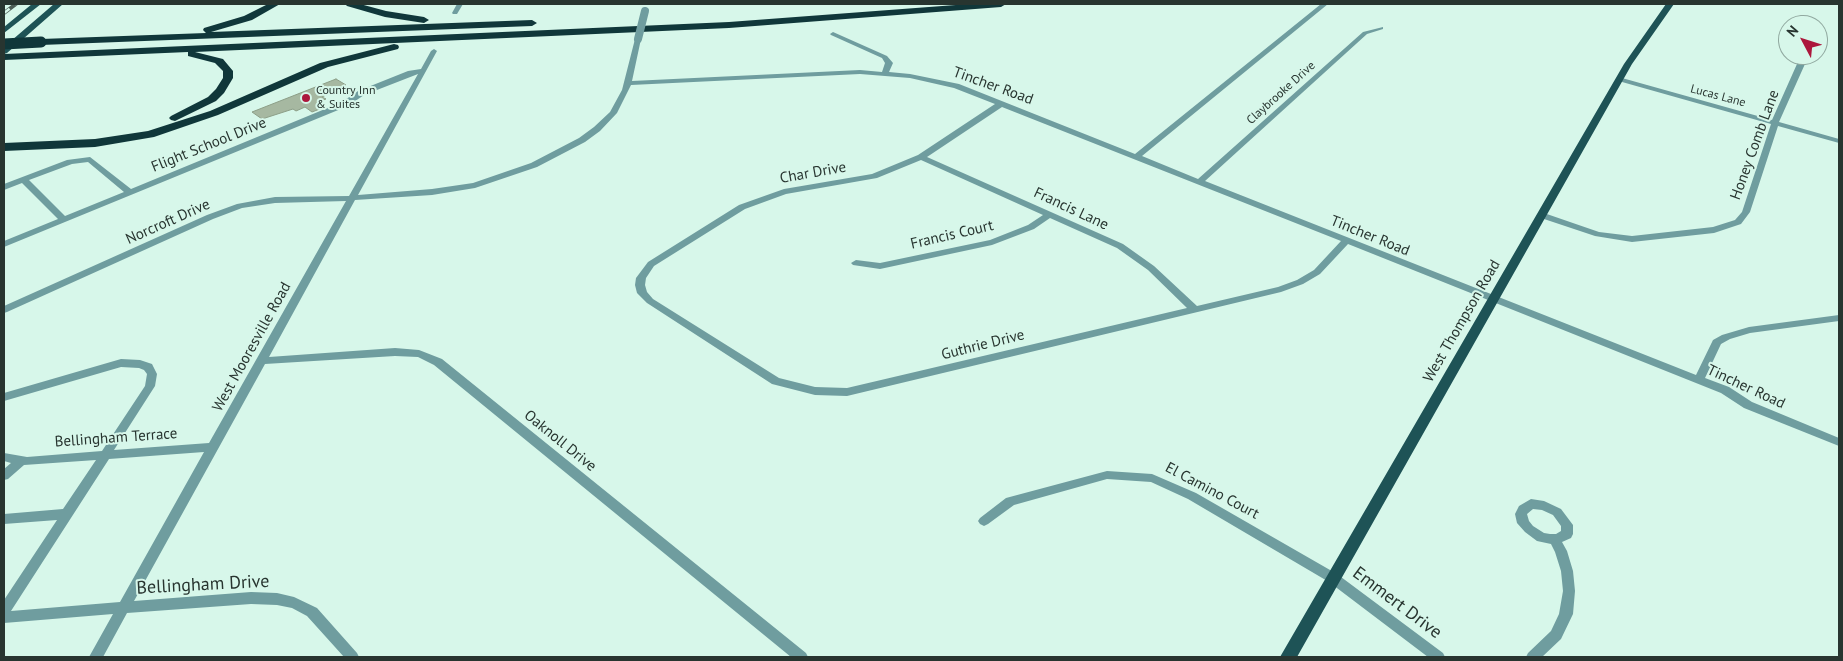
<!DOCTYPE html>
<html>
<head>
<meta charset="utf-8">
<style>
	body { margin:0 }
	#map { position:relative; width:1843px; height:661px; overflow:hidden; background:#d7f7ea; font-family:"PT Sans",sans-serif }
	canvas { display:block }
	.frame { position:absolute; inset:0; border:5px solid #283530; pointer-events:none }
	.north { position:absolute; left:1778px; top:15px; width:50px; height:50px; box-sizing:border-box; background:#d7f7ea; border:1px solid #91a9a0; border-radius:50%; rotate:310deg; font-size:14px; font-weight:700; line-height:20px; text-align:center; color:#283530 }
	.north::after { content:''; display:block; margin:auto; width:18px; height:22px; background:#ac173c; clip-path:polygon(50% 0,100% 100%,50% 72%,0 100%) }
</style>
</head>
<body>
<div id="map">
<canvas width="1843" height="661"></canvas>
<div class="frame"></div>
<div class="north">N</div>
</div>
<script>
const c = document.querySelector('canvas').getContext('2d');
c.lineJoin = 'round';
function fill(path, color) {
  c.fillStyle = color;
  c.fill(path, 'evenodd');
}
function shape(rows) {
  const path = new Path2D();
  for (const r of rows) {
    path.moveTo(r[0], r[1]);
    for (let i = 2; i < r.length; i += 2) path.lineTo(r[i], r[i + 1]);
  }
  return path;
}
function strokePath(path, color, width, dash) {
  c.strokeStyle = color;
  c.lineWidth = width;
  c.lineCap = dash ? 'butt' : 'round';
  c.setLineDash(dash || []);
  c.stroke(path);
}
function drawText(font, color, halo, rows, align = 'center') {
  c.font = font + ' "PT Sans",sans-serif';
  c.lineWidth = 4;
  c.setLineDash([]);
  c.textBaseline = 'middle';
  c.strokeStyle = halo;
  c.fillStyle = color;
  for (const [text, x, y, turn = 0] of rows) {
    c.save();
    c.translate(x, y);
    c.rotate((+turn || 0) * Math.PI / 180);
    c.textAlign = isNaN(turn) ? turn : align;
    if (halo) c.strokeText(text, 0, 0);
    c.fillText(text, 0, 0);
    c.restore();
  }
}
const building = shape([
	[336,79,346,85,322,97,326,99,318,102,325,107,312,112,305,107,296,111,293,109,262,119,252,112,336,79]
]);
const minor = shape([
	[457,4,463,4,457,14,453,14,452,13,457,4],
	[1321,4,1328,4,1142,156,1198,179,1363,32,1383,27,1383,29,1367,34,1205,181,1696,375,1713,340,1722,335,1749,327,1839,315,1839,321,1750,333,1730,339,1721,344,1705,378,1729,387,1752,402,1839,438,1839,446,1744,408,1721,393,1348,244,1320,274,1303,284,1281,292,847,396,815,395,772,384,647,303,637,293,635,285,636,278,648,262,739,205,784,189,872,174,918,155,995,104,954,88,910,78,860,74,631,85,617,113,600,131,585,142,537,167,475,188,432,195,355,200,269,357,395,348,419,350,442,359,806,653,808,657,791,657,434,365,418,357,395,356,265,364,134,601,251,592,277,593,294,597,317,608,357,653,359,657,344,657,307,616,292,608,277,605,251,604,127,613,103,657,89,657,113,614,4,623,4,600,57,520,4,524,4,514,63,509,96,460,24,465,8,479,4,480,4,469,11,463,4,461,4,453,27,457,102,451,145,386,147,374,144,370,139,368,121,367,4,401,4,393,121,359,140,360,152,364,157,374,155,386,114,450,209,443,346,201,275,203,242,208,213,219,7,312,4,313,4,306,207,215,237,204,275,197,349,196,418,74,364,95,348,106,4,247,4,241,58,219,22,183,4,190,4,184,67,160,90,157,131,189,342,102,358,91,408,71,421,69,431,51,434,49,437,51,358,195,432,189,473,183,531,163,579,138,594,127,610,112,622,90,635,39,638,37,641,39,632,81,860,70,882,72,885,63,882,58,831,35,830,34,833,32,887,56,893,63,889,72,910,74,959,84,1135,154,1321,4],
	[1002,107,1341,241,1314,270,1297,280,1278,287,1197,306,1154,266,1123,244,927,157,1002,107],
	[921,160,1043,215,1028,225,990,240,880,263,856,260,851,263,853,265,880,269,992,245,1034,229,1050,218,1117,248,1148,270,1187,308,847,388,815,387,779,378,653,299,647,292,645,285,646,278,654,266,745,209,786,194,877,178,921,160],
	[88,162,124,192,65,216,29,180,72,164,88,162],
	[204,452,120,602,11,611,109,459,204,452],
	[1801,55,1809,55,1779,122,1839,139,1839,143,1778,126,1750,212,1741,224,1714,233,1632,242,1595,236,1538,217,1537,215,1541,212,1599,232,1632,236,1713,227,1735,220,1742,212,1771,124,1615,80,1622,78,1772,120,1801,55],
	[1107,471,1152,474,1196,493,1337,574,1443,653,1445,657,1428,657,1329,582,1188,499,1151,482,1107,479,1014,505,988,524,984,526,980,524,978,521,980,518,1006,498,1107,471],
	[1531,499,1544,501,1561,509,1573,525,1573,534,1571,538,1562,542,1567,551,1573,571,1575,591,1573,614,1561,639,1542,657,1526,657,1528,653,1551,631,1559,614,1563,591,1561,571,1555,552,1551,544,1537,541,1525,532,1517,523,1515,514,1519,506,1531,499],
	[1533,509,1542,510,1553,515,1561,526,1561,531,1556,534,1550,534,1544,533,1533,526,1529,521,1527,514,1533,509]
]);
const major = shape([
	[32,4,41,4,4,33,4,27,32,4],
	[54,4,63,4,7,53,4,54,4,47,54,4],
	[1666,4,1674,4,1632,64,1297,657,1280,657,1624,64,1666,4]
]);
const highway = shape([
	[268,4,280,4,252,20,211,32,532,20,537,23,532,26,41,45,36,42,41,39,206,33,203,30,204,28,244,16,268,4],
	[345,4,360,4,386,11,424,17,429,20,424,23,385,17,347,6,345,4],
	[969,4,1006,4,1001,7,729,28,195,52,223,59,233,71,233,78,224,93,216,101,175,121,171,120,169,118,171,116,208,97,216,89,223,78,223,71,215,63,188,56,188,52,4,60,4,54,729,22,969,4],
	[394,44,398,45,399,47,398,49,328,67,218,115,154,137,95,147,4,151,4,143,95,139,148,131,210,111,320,63,394,44]
]);
const rail = shape([
	[4,13,16,4]
]);
const minorBridge = shape([
	[638,39,645,11]
]);
const highwayBridge = shape([
	[4,44,41,42]
]);
const markers = [
	[306,98,5,"#ac173c"]
];
const farPoinames = [
	["Country Inn",316,91],
	["& Suites",316,105]
];
const farStreetnames = [
	["Claybrooke Drive",1281,93,-42],
	["Lucas Lane",1718,96,15]
];
const streetNames = [
	["Tincher Road",993,86,20],
	["Flight School Drive",209,145,-22],
	["Honey Comb Lane",1755,145,-70],
	["Char Drive",813,173,-10],
	["Francis Lane",1071,209,25],
	["Norcroft Drive",168,222,-24],
	["Francis Court",952,235,-13],
	["Tincher Road",1370,236,22],
	["West Thompson Road",1462,321,-60],
	["Guthrie Drive",983,345,-14],
	["West Mooresville Road",252,347,-61],
	["Tincher Road",1746,387,25],
	["Bellingham Terrace",116,438,-4],
	["Oaknoll Drive",560,441,39],
	["El Camino Court",1212,491,28]
];
const nearStreetnames = [
	["Bellingham Drive",203,585,-3],
	["Emmert Drive",1397,603,37]
];
fill(building, '#a6b8a1');
strokePath(building, '#8c9e87', 1);
fill(minor, '#6f9d9f');
fill(major, '#1e5356');
fill(highway, '#10373a');
strokePath(rail, '#4c5d56', 4);
strokePath(rail, '#d7f7ea', 2.5, [7]);
strokePath(minorBridge, '#6f9d9f', 8);
strokePath(highwayBridge, '#10373a', 11);
for (const [x, y, r, color] of markers) {
  const dot = new Path2D();
  dot.arc(x, y, r, 0, 2 * Math.PI);
  c.fillStyle = color;
  c.fill(dot);
  strokePath(dot, '#d7f7ea', 2);
}
drawText('12px', '#283530', '#d7f7ea', farPoinames, 'left');
drawText('12px', '#283530', '#d7f7ea', farStreetnames);
drawText('15px', '#283530', '#d7f7ea', streetNames);
drawText('18px', '#283530', '#d7f7ea', nearStreetnames);
</script>
</body>
</html>
